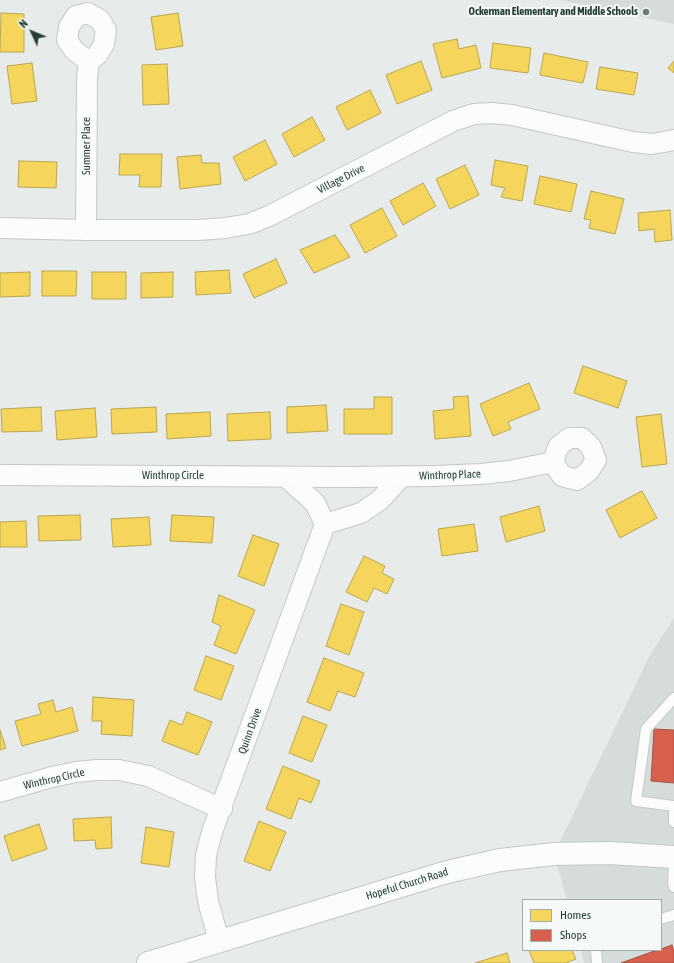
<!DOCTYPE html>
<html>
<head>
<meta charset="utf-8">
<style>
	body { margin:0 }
	#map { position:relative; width:674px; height:963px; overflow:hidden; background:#e7ebe9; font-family:"Asap Condensed",sans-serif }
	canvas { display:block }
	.legend { position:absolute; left:522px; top:899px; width:140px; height:52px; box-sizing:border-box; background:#f5f9f7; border:1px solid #a2aeaa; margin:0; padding:5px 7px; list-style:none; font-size:12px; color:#263d36 }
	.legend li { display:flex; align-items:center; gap:8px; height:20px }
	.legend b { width:20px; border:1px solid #a2aeaa }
	.north { position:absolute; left:12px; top:12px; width:40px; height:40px; -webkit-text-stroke:3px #f5f9f7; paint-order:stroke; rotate:314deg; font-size:11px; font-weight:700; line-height:16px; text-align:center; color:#263d36 }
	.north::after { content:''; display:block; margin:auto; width:14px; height:18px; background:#263d36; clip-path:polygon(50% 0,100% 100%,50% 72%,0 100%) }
</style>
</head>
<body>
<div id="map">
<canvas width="674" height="963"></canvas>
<ul class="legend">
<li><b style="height:11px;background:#f6d55c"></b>Homes</li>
<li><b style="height:11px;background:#d6604d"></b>Shops</li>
</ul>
<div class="north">N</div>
</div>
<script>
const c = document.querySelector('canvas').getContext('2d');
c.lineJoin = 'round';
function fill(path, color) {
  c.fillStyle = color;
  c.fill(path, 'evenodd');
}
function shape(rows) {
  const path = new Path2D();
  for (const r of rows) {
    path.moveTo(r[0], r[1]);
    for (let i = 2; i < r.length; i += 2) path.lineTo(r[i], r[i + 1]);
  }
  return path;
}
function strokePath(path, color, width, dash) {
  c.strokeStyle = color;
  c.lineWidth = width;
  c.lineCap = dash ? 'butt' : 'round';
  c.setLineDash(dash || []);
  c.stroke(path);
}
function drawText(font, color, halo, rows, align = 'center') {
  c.font = font + ' "Asap Condensed",sans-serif';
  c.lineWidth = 4;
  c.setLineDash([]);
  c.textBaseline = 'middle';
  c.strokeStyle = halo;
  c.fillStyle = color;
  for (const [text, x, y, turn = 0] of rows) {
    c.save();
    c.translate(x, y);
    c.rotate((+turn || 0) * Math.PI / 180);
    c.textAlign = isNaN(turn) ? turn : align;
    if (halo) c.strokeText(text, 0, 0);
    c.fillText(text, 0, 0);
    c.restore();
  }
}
const built = shape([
	[561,0,674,0,674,24],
	[674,618,674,963,584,963,581,950,661,950,661,900,567,900,554,854,651,653]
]);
const homes = shape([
	[1,13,24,14,24,52,0,52,1,13],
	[178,13,183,46,156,50,151,17,178,13],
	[457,39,459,49,476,45,481,68,442,78,433,44,457,39],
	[493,43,531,48,528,73,490,68,493,43],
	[544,53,588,62,583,83,540,75,544,53],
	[421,61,432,90,397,104,386,75,421,61],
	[674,61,674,73,668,68,674,61],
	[32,63,37,101,12,104,7,66,32,63],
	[167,64,169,104,143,105,142,65,167,64],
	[600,67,638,73,634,95,596,89,600,67],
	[370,90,381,113,347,130,336,107,370,90],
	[312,117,325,140,294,157,282,134,312,117],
	[265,140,277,164,245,181,233,157,265,140],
	[120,154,162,154,161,187,139,187,140,175,119,175,120,154],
	[201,155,202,163,219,163,221,184,180,189,177,157,201,155],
	[495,160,528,166,522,201,501,197,505,188,491,185,495,160],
	[19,161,57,162,56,188,18,187,19,161],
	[465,165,479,195,450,209,436,179,465,165],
	[540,176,577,184,571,212,534,204,540,176],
	[423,183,436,206,403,225,390,201,423,183],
	[591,191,624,199,615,234,589,228,591,220,584,219,591,191],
	[382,208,397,236,365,253,350,225,382,208],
	[670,210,672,240,655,242,654,229,639,231,638,213,670,210],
	[335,235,350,257,314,273,300,250,335,235],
	[276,259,287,283,254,298,243,274,276,259],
	[229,270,231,293,196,295,195,272,229,270],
	[42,271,77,271,76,296,42,296,42,271],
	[30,272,30,296,0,297,0,273,30,272],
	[92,272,126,272,126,299,92,299,92,272],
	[173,272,173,297,141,298,141,273,173,272],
	[583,366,627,381,618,408,574,393,583,366],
	[529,383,540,409,508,422,511,429,493,436,480,404,529,383],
	[468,396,471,436,435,439,433,411,454,409,453,397,468,396],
	[374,397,392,397,392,434,344,434,344,409,374,409,374,397],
	[326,405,328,431,287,433,287,407,326,405],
	[41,407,42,431,2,432,1,409,41,407],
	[156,407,157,432,112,434,111,409,156,407],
	[95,408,97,437,57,440,55,411,95,408],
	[210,412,211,436,167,439,166,414,210,412],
	[270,412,271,439,228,441,227,414,270,412],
	[661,414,667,464,642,467,636,417,661,414],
	[642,491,657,518,620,538,606,510,642,491],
	[539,506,545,531,506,542,500,517,539,506],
	[80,515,81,540,39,541,38,516,80,515],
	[172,515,214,517,212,543,170,541,172,515],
	[149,517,151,545,113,547,111,519,149,517],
	[26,521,27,547,0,547,0,522,26,521],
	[474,524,478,551,442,556,438,529,474,524],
	[253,535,279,544,264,586,238,576,253,535],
	[364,556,385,566,382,573,394,579,387,594,374,588,367,602,346,592,364,556],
	[219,595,255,610,236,654,214,645,221,626,212,622,219,595],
	[341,604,364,612,349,655,326,646,341,604],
	[206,656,234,666,221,700,194,690,206,656],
	[324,658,364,673,355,697,338,691,330,711,307,702,324,658],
	[93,697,134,700,132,736,101,734,102,721,92,721,93,697],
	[53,700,56,712,72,707,78,731,22,746,15,721,41,714,38,704,53,700],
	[187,712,212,722,198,755,162,741,170,720,182,725,187,712],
	[303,716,327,725,312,762,289,753,303,716],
	[0,730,6,748,0,750,0,730],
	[283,766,320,781,311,803,299,798,291,819,266,809,283,766],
	[111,817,112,848,96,849,95,840,74,841,73,819,111,817],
	[259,821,286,832,270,871,244,861,259,821],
	[39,824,47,849,12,861,4,836,39,824],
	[146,827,174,832,169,867,141,863,146,827],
	[529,950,572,950,576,959,566,963,534,963,529,950],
	[507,953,510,963,475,963,507,953]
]);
const shops = shape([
	[654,729,674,730,674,783,651,781,654,729],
	[672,945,674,952,674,963,621,963,657,950,661,950,661,949,672,945]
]);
const lane = shape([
	[674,698,646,729,636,801,674,806],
	[674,806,674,822],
	[674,863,673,883,674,887],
	[661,919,674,915],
	[596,950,597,963]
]);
const street = shape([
	[0,228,86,230,198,230,225,228,249,224,269,216,453,121,474,114,492,113,512,115,633,142,652,144,674,140],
	[86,230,87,77,89,62,98,54,104,44,106,30,100,20,88,13,76,16,69,27,67,40,74,50,89,62],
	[0,475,347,477,435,476,481,474,509,471,553,462,562,476,577,480,589,471,596,460,591,447,582,438,569,438,558,447,553,462],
	[325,524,361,513,380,500,401,477],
	[0,792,52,777,76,772,97,770,119,770,148,776,222,809],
	[219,941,208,901,205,878,206,855,212,832,325,524,315,503,286,477]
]);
const secondary = shape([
	[148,963,447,872,500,860,554,854,609,853,674,857]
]);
const markers = [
	[646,12,4,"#6a7a75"]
];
const poiNames = [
	["Ockerman Elementary and Middle Schools",638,12]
];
const streetNames = [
	["Summer Place",87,146,-90],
	["Village Drive",341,179,-27],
	["Winthrop Place",450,475,-2],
	["Winthrop Circle",173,476],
	["Quinn Drive",250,731,-70],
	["Winthrop Circle",54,779,-13],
	["Hopeful Church Road",407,884,-17]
];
fill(built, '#d5dcd9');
fill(homes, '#f6d55c');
strokePath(homes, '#b8a751', 1);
fill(shops, '#d6604d');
strokePath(shops, '#a15646', 1);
strokePath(lane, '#c4c8c6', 12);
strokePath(street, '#c4c8c6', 22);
strokePath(secondary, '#c2c8c6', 24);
strokePath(lane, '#fbfcfc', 10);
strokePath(street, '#fbfcfc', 20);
strokePath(secondary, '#fbfcfc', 22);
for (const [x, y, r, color] of markers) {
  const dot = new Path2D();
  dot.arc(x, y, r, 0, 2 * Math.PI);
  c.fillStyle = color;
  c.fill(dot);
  strokePath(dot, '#f5f9f7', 1.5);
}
drawText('bold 11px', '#263d36', '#f5f9f7', poiNames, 'right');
drawText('11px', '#263d36', '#f5f9f7', streetNames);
</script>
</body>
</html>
